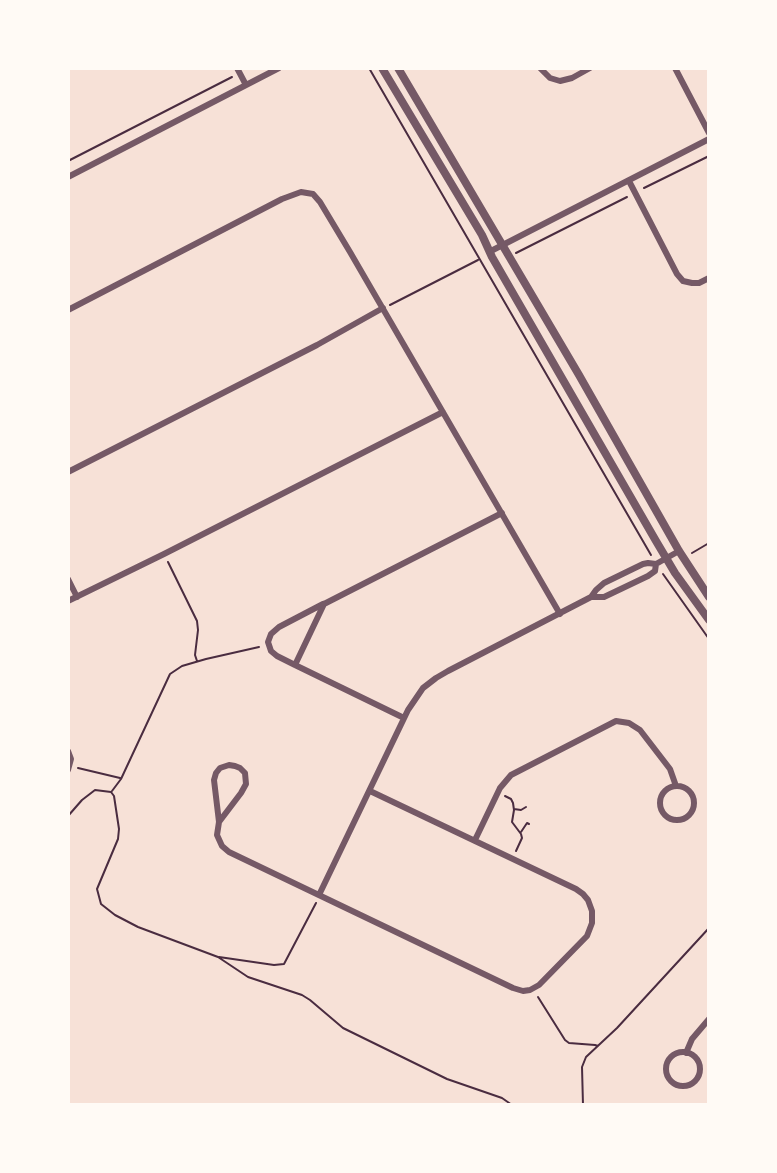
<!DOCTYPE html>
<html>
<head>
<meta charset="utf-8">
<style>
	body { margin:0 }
	#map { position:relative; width:777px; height:1173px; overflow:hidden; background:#f7e1d7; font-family:"Roboto Serif",serif }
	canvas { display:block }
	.frame { position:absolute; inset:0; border:70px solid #fffaf5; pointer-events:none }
</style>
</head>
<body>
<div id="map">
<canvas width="777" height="1173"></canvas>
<div class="frame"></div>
</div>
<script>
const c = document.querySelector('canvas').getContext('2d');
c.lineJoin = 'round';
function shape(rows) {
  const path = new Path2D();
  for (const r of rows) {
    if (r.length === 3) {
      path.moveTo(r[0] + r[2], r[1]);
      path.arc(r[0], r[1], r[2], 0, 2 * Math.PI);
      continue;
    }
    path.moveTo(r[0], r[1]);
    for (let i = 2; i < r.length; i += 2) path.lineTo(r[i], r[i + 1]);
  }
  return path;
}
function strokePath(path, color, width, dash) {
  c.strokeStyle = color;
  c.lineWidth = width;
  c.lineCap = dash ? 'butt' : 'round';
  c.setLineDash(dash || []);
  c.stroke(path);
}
const path = shape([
	[369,68,651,555],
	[68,161,232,77],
	[644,188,709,156],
	[516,253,627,197],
	[390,305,478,260],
	[692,553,709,543],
	[168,562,197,621,198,630,195,655,197,661],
	[663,574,709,639],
	[78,768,120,778],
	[112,791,121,779,170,674,182,666,206,659,259,647],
	[505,796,511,799,513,803,514,810,512,822,521,834,522,838,516,851],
	[514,809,521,810,526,807],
	[68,816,82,800,95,790,111,792,114,796,119,829,118,839,97,889,101,904,115,915,138,927,218,957,248,977,302,995,310,1000,343,1028,447,1079,502,1098,512,1105],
	[521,832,527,823,529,824],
	[219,957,274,965,284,964,316,903],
	[538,997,565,1040,569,1043,595,1045,598,1046],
	[583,1105,582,1067,586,1057,617,1028,709,928]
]);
const minor = shape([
	[237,68,246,85],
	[540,68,550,78,560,81,572,78,590,68],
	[675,68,709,133],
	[68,177,279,68],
	[629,181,677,274,683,281,692,283,699,283,709,278],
	[489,252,709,139],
	[68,310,282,199,301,192,313,194,320,202,350,252,560,614],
	[68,472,317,345,383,308],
	[68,579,77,597],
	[591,597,604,597,648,576,655,571,656,564,679,551],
	[68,601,164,554,443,412],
	[295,665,277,656,271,651,268,642,271,634,279,627,323,604],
	[404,718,295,665,324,604,502,513],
	[68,751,71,759,68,770],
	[677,803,17],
	[219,822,241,793,246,784,245,773,240,768,235,766,229,765,220,768,216,773,214,780,219,822,217,835,222,846,229,852,513,988,523,991,530,990,539,985,587,936,592,923,592,911,588,900,583,894,576,889,370,791],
	[475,840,500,788,511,775,616,721,629,723,640,730,670,769,676,786],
	[319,895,408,710,423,688,436,678,448,671,591,597,596,590,604,583,643,564,648,563,656,564],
	[683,1069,17],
	[686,1053,692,1039,709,1019]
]);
const tertiary = shape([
	[382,68,482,235,492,257,656,541,675,573,709,620],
	[398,68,579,375,679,551,709,597]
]);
strokePath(path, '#4a2c40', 2);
strokePath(minor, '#755966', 6);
strokePath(tertiary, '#755966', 8);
</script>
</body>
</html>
